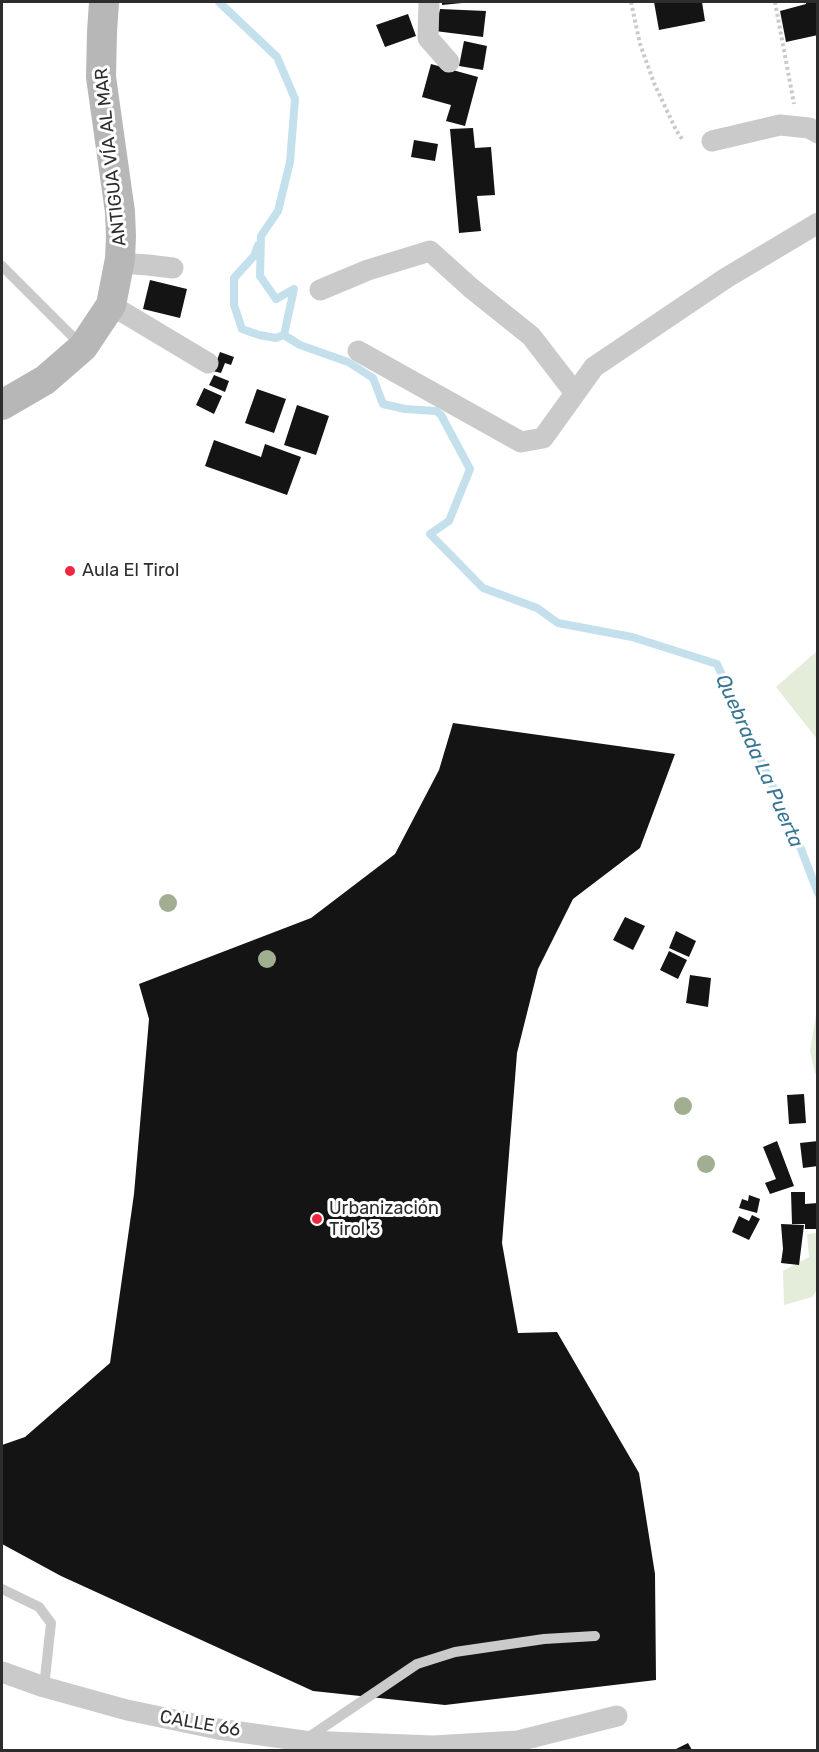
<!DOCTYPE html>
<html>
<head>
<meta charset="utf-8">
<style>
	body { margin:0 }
	#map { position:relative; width:819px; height:1752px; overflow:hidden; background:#fff; font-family:Rubik,sans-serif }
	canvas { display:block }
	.frame { position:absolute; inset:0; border:3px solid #2d2d2d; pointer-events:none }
</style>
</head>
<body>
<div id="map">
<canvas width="819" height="1752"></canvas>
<div class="frame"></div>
</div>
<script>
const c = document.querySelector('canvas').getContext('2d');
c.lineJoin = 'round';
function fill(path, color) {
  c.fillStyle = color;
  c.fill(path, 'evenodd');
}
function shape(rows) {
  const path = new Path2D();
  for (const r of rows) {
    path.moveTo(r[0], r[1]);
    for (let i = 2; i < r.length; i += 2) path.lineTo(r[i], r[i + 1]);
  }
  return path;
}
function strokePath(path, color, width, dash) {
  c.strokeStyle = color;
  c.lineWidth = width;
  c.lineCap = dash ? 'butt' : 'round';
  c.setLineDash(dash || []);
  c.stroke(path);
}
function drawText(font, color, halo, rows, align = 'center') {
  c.font = font + ' Rubik,sans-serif';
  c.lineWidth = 6;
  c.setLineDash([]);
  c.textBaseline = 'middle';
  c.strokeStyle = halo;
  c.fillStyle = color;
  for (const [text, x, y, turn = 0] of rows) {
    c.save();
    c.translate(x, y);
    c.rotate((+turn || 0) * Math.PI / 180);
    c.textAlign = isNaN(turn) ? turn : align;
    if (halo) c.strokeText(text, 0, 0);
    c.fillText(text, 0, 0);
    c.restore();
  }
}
const green = shape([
	[817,651,817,739,776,687],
	[817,1009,817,1075,815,1073,810,1051],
	[817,1233,817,1290,812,1297,784,1305,783,1271,809,1257,807,1234]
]);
const stream = shape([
	[219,2,277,57,295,99,290,162,278,211,261,236,260,276,276,299,294,289,284,335,300,345,348,362,373,378,383,404,405,409,436,411,441,415,470,469,449,521,430,534,483,588,537,608,558,623,632,637,717,664,799,844,818,893],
	[258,245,254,256,234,278,234,305,242,329,259,335,276,338,284,335]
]);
const building = shape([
	[442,2,462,2,462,3,442,5],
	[654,2,702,2,705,21,659,30],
	[806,2,818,2,818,35,786,42,780,11,806,4],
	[440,9,486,11,483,37,435,31],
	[408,14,416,36,385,47,376,25],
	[464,41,487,46,483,70,459,66],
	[431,64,478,77,465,126,446,121,451,105,422,97],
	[473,128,475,148,491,147,495,195,477,196,481,231,459,233,450,129],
	[414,140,438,144,435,161,411,157],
	[150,280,187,289,180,318,143,309],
	[220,352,234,357,231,365,225,363,221,373,213,371],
	[214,375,229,381,225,392,209,385],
	[204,388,222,396,214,414,196,405],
	[257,389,286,399,274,433,245,423],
	[297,405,329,416,316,455,284,445],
	[214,440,261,457,265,444,301,457,287,495,205,466],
	[453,723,675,754,640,848,573,899,538,969,517,1053,502,1243,518,1333,557,1332,639,1473,655,1574,656,1680,445,1705,313,1691,61,1576,2,1544,2,1445,25,1437,110,1363,134,1194,149,1019,139,984,311,918,395,854,439,770],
	[625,917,645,926,633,950,613,940],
	[676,931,696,941,689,957,669,948],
	[669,951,687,960,678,979,660,970],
	[690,975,711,978,708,1007,686,1003],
	[804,1094,806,1123,789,1124,787,1095],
	[777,1141,794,1186,770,1194,765,1183,776,1179,763,1147],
	[818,1141,818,1166,803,1168,800,1143],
	[791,1192,805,1192,805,1204,818,1203,818,1229,805,1229,805,1224,792,1224],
	[749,1195,760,1199,757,1213,739,1208,742,1199,748,1201],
	[752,1215,760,1219,749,1240,732,1232,739,1216,749,1221],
	[781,1224,804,1225,799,1265,781,1263,783,1249],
	[688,1743,692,1750,674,1750]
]);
const path = shape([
	[631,2,640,44,654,83,676,130,682,139],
	[775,2,794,104]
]);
const lane = shape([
	[2,266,82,346],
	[2,1589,39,1607,51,1623,44,1687],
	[306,1739,417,1664,455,1652,544,1639,595,1636]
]);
const street = shape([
	[429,2,428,38,449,62],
	[712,141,780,125,809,128,818,133],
	[119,263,148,265,173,268],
	[320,290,368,270,430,251,471,288,531,336,575,393],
	[111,305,208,363],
	[358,351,521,442,543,438,594,367,726,278,818,223],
	[2,1672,44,1687,127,1710,218,1729,304,1741,433,1746,518,1741,617,1716]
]);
const secondary = shape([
	[2,405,45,380,83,347,111,305,120,259,121,236,120,212,101,77,102,32,104,2]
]);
const trees = [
	[168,903],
	[267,959],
	[683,1106],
	[706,1164]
];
const markers = [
	[70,571,6,"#ee2642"],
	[317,1219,6,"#ee2642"]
];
const streetNames = [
	["ANTIGUA VÍA AL MAR",111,157,-96],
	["CALLE 66",200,1724,10]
];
const poiNames = [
	["Aula El Tirol",82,571],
	["Urbanización",329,1209],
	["Tirol 3",329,1230]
];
const waterNames = [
	["Quebrada La Puerta",759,761,66]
];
fill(green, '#e4ecda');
strokePath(stream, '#c4e0ed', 8);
fill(building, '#141414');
strokePath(path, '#cacaca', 4, [3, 3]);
strokePath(lane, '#cacaca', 10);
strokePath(street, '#cacaca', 21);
strokePath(secondary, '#b7b7b7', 30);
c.fillStyle = '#a0ae92';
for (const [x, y] of trees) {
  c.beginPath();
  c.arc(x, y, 9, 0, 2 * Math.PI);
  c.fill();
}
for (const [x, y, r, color] of markers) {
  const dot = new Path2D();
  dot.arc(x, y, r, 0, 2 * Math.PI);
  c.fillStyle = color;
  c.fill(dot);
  strokePath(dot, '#fff', 2);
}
drawText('18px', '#2d2d2d', '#fff', streetNames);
drawText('18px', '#2d2d2d', '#fff', poiNames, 'left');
drawText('italic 20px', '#377693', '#fff', waterNames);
</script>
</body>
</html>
